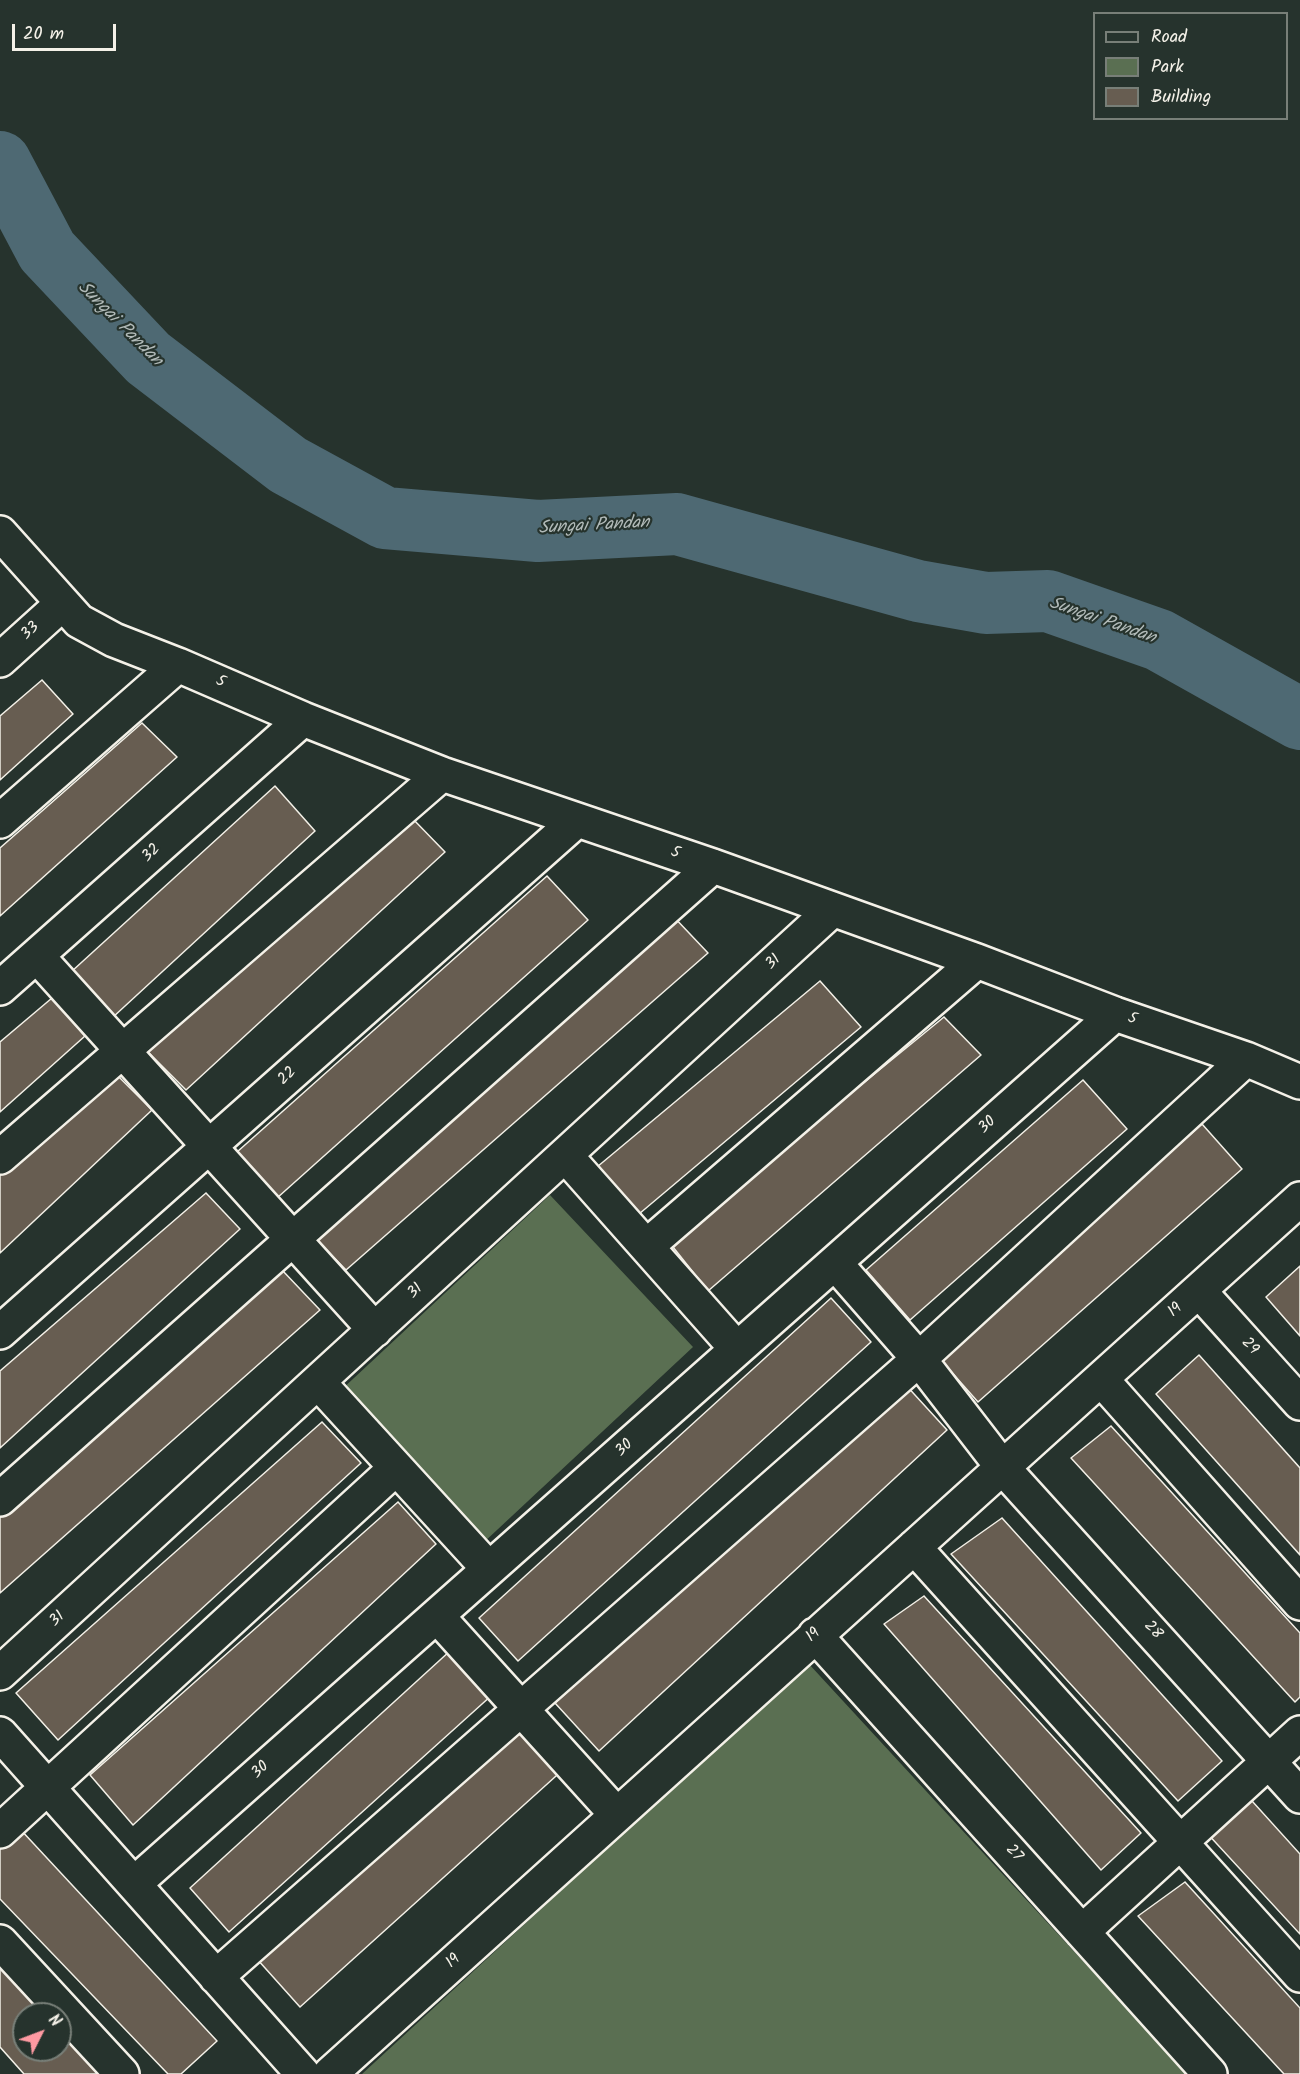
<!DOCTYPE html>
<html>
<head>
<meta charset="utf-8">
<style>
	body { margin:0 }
	#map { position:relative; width:1300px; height:2074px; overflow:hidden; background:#26332d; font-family:Kalam,sans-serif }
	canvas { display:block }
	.legend { position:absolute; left:1093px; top:12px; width:195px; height:108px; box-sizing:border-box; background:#26332d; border:2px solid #787f78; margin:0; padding:8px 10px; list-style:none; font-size:18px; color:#f4f1e8 }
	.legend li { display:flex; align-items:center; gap:12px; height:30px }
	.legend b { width:30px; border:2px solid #787f78 }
	.north { position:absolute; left:12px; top:2002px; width:60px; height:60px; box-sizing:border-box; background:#26332d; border:2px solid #787f78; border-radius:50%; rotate:48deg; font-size:16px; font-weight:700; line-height:24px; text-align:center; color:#f4f1e8 }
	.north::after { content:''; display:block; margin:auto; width:21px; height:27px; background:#ff9aa2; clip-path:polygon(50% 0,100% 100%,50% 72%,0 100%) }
	.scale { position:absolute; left:12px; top:24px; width:104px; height:27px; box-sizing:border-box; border:3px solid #f4f1e8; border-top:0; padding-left:8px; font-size:18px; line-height:21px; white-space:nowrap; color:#f4f1e8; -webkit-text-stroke:4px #26332d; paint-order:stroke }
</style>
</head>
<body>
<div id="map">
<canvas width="1300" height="2074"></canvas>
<ul class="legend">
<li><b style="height:8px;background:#26332d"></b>Road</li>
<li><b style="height:16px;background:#5a6f52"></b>Park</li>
<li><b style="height:16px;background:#675d51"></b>Building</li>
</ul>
<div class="north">N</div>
<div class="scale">20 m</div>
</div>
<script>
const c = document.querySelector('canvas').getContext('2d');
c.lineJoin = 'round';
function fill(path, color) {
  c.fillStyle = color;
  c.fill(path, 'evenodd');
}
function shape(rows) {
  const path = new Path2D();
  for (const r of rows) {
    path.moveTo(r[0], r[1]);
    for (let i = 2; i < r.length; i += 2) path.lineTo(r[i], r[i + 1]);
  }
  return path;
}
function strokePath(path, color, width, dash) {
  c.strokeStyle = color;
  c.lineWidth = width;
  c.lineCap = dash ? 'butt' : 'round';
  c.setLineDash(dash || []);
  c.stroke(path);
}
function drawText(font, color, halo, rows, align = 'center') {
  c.font = font + ' Kalam,sans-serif';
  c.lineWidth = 4.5;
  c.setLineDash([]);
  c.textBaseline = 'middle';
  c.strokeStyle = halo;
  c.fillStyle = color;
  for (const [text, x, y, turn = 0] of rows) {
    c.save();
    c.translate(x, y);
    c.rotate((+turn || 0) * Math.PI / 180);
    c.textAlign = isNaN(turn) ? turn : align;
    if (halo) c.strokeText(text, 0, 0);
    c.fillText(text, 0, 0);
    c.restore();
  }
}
const green = shape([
	[550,1195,693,1347,482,1544,339,1392],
	[808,1663,1187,2074,362,2074]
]);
const river = shape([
	[0,162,47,251,148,358,288,465,385,518,538,531,677,524,918,591,986,603,1048,601,1159,640,1300,719]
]);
const building = shape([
	[42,680,73,714,0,780,0,716,42,680],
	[142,723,177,757,0,916,0,848,142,723],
	[275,786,315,831,112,1018,71,972,275,786],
	[412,818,445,852,186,1090,141,1045,412,818],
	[547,876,588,920,277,1198,237,1152,547,876],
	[672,915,708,953,346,1270,305,1228,672,915],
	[820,981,861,1027,639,1214,597,1167,820,981],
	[52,998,85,1036,0,1112,0,1042,52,998],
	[944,1017,981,1055,708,1291,669,1242,944,1017],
	[113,1071,152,1110,0,1253,0,1174,113,1071],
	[1083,1080,1127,1129,910,1320,866,1270,1083,1080],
	[1202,1124,1242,1169,978,1402,939,1358,1202,1124],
	[206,1193,240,1229,0,1448,0,1371,206,1193],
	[1300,1266,1300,1336,1266,1297,1300,1266],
	[282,1270,320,1310,0,1593,0,1508,282,1270],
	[831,1298,871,1342,518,1661,479,1618,831,1298],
	[1199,1355,1300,1468,1300,1555,1156,1394,1199,1355],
	[904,1383,947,1430,599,1751,555,1703,904,1383],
	[322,1422,361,1463,58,1740,16,1693,322,1422],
	[1111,1426,1300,1633,1300,1697,1295,1702,1071,1458,1111,1426],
	[398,1502,436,1544,133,1825,90,1775,398,1502],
	[1002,1518,1222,1761,1178,1801,951,1554,1002,1518],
	[924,1596,1141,1833,1101,1870,884,1624,924,1596],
	[451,1650,492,1695,229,1932,190,1888,451,1650],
	[524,1719,566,1767,300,2007,257,1959,524,1719],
	[1243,1791,1300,1854,1300,1934,1205,1831,1243,1791],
	[20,1829,217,2041,181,2074,168,2074,0,1899,0,1847,20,1829],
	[1185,1882,1300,2008,1300,2074,1284,2074,1138,1916,1185,1882],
	[0,1956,51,2014,24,2014,24,2050,60,2050,60,2025,103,2074,24,2074,0,2047,0,1956]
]);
const minor = shape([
	[0,533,79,621,114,640,178,665,303,719,442,774,713,866,977,961,1115,1014,1246,1059,1300,1082],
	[0,660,62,604],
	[0,821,178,665],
	[37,956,375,1330],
	[0,988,303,719],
	[565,1155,737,1349],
	[0,1157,442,774],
	[647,1246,977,961],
	[835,1263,919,1359,1003,1468,1300,1796],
	[1199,1291,1300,1403],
	[0,1332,576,821],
	[1101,1379,1300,1603],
	[318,1382,489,1569],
	[0,1499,713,866],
	[914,1547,1300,1975],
	[437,1616,617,1815],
	[815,1635,1210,2074],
	[0,1673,832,910],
	[0,1734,303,2074],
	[0,1831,396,1468],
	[134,1884,1115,1014],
	[1082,1932,1300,1733],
	[0,1942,122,2074],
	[216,1977,919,1359,1246,1059],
	[330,2074,1300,1199]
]);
const streetNames = [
	["33",31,632,-42],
	["5",220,683,23],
	["32",152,854,-42],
	["5",675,854,18],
	["31",774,963,-43],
	["5",1132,1020,19],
	["22",288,1077,-42],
	["30",988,1126,-42],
	["31",416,1292,-43],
	["19",1176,1311,-42],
	["29",1249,1347,48],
	["30",625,1449,-42],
	["31",58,1620,-42],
	["28",1152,1631,48],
	["19",814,1636,-42],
	["30",261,1771,-42],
	["27",1013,1854,48],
	["19",454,1962,-42]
];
const waterNames = [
	["Sungai Pandan",119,325,45],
	["Sungai Pandan",594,527,-3],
	["Sungai Pandan",1102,622,19]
];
fill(green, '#5a6f52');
strokePath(river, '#4e6973', 62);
fill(building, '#675d51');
strokePath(building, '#f4f1e8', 1.5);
strokePath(minor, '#f4f1e8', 38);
strokePath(minor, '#26332d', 33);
drawText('16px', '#f4f1e8', '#26332d', streetNames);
drawText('italic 18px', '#b2bbb9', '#26332d', waterNames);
</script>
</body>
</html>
